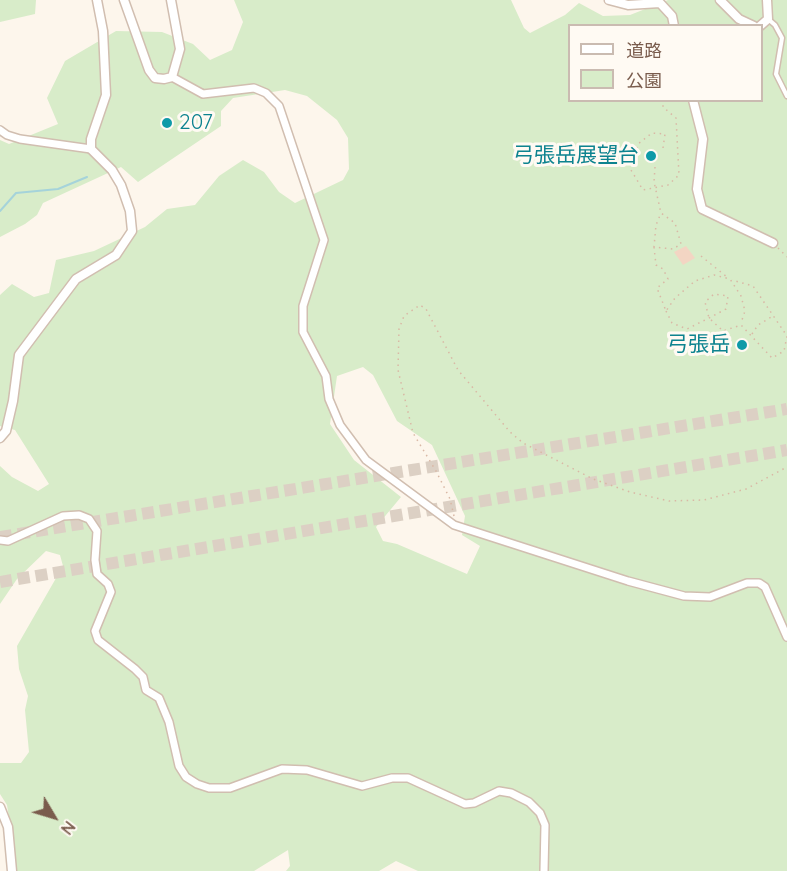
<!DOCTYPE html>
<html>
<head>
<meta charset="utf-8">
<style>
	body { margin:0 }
	#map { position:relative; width:787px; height:871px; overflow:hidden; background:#fdf6ec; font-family:Quicksand,"Noto Sans JP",sans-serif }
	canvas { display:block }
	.legend { position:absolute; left:568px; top:24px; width:195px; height:78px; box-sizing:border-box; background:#fffaf3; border:2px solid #cabbb1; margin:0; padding:8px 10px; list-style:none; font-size:18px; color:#7a5c4d }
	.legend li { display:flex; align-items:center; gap:12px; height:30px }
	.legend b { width:30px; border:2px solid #cabbb1 }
	.north { position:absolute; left:24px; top:787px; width:60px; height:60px; -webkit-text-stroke:4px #fffaf3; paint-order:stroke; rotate:128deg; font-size:16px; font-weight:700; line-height:24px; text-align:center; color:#7a5c4d }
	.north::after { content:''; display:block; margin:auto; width:21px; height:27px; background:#7a5c4d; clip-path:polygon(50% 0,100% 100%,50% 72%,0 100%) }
</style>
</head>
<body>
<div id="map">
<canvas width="787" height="871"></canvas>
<ul class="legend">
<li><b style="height:8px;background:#fff"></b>道路</li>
<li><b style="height:16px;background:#d8ecc9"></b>公園</li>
</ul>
<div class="north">N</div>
</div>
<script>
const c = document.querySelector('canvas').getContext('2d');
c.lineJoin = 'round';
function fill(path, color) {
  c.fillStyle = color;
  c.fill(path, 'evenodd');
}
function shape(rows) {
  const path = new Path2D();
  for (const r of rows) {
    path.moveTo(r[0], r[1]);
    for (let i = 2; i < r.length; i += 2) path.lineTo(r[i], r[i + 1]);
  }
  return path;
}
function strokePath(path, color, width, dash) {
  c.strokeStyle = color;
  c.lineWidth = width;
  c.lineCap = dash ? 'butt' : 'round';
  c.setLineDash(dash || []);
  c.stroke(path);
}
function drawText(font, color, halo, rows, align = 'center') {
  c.font = font + ' Quicksand,"Noto Sans JP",sans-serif';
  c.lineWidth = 6;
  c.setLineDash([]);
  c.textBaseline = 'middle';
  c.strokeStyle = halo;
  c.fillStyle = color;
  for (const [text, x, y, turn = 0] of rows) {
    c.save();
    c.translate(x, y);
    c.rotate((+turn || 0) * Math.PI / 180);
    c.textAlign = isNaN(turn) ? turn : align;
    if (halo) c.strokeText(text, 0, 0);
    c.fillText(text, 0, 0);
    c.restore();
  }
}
const green = shape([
	[0,0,36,0,35,14,0,22],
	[234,0,511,0,524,28,530,33,565,15,579,3,603,16,630,15,668,0,787,0,787,871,418,871,396,861,379,871,286,871,290,866,288,850,254,871,17,871,7,805,0,794,0,763,21,763,29,752,25,710,28,696,19,669,17,646,63,566,60,555,46,551,17,579,0,604,0,466,12,477,38,491,49,484,15,430,0,426,0,295,12,284,34,297,49,293,56,260,94,251,145,227,167,209,195,205,219,176,243,160,264,172,279,192,295,203,343,180,349,169,348,138,337,120,307,96,285,90,233,98,221,111,221,126,138,182,121,167,43,203,37,215,25,224,0,237,0,140,9,144,58,124,47,98,65,61,116,31,162,32,193,44,210,60,232,50,243,22],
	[570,26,762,26,762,100,570,100],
	[363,367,373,375,397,421,432,445,465,516,462,535,480,546,467,574,397,544,383,541,376,527,401,497,354,460,330,424,337,376]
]);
const stream = shape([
	[0,211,16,193,58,189,87,177]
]);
const building = shape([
	[686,246,695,258,683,265,674,252]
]);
const motorwayTunnel = shape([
	[0,537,787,409],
	[0,582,787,450]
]);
const path = shape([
	[663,148,665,134,652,133,638,144,631,170,643,190,668,185,679,175,676,118,663,107,663,100],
	[655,167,654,182,661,213,675,223,681,244,673,249,654,247,656,225,661,213],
	[654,247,656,265,663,269,668,279,657,288,666,311,675,298,695,281,714,275,730,279,741,296,745,311,741,323],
	[778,248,787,257],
	[701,256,727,277],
	[666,311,672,323,687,329,709,318,726,309,728,296,714,294,705,302,709,318,723,331,741,325,772,358,784,351,787,336,753,286,732,280],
	[752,334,758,325,773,316],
	[454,516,450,499,436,471,413,433,398,370,399,329,404,316,420,305,426,309,458,370,510,432,523,443,593,479,630,492,669,501,704,500,746,489,787,467]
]);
const service = shape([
	[768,19,775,25,782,38,776,74,787,96]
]);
const minor = shape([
	[172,77,203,94,254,88,266,93,279,106,324,240,303,306,303,332,326,376,329,399,340,425,366,460,454,525,628,581,684,596,710,597,747,583,759,583,765,587,787,637],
	[0,130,7,135,20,139,91,149],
	[0,540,8,541,63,516,79,515,89,519,97,531,95,560,97,574,108,584,111,592,95,631,98,640,135,669,143,677,146,690,159,698,169,722,179,766,186,777,197,784,209,788,230,788,282,769,307,770,362,786,392,778,408,778,465,804,474,803,499,791,511,793,529,802,540,813,545,825,544,871]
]);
const tertiary = shape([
	[124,0,149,70,155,78,164,79,172,77,180,49,171,0],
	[609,0,628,5,660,3,672,16,674,26],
	[720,0,739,19,754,26],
	[760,26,768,19,767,0],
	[693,100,703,139,697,189,702,209,773,243],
	[0,438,6,431,13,401,19,355,76,279,116,255,132,231,130,211,121,185,112,170,91,149,91,139,106,95,103,31,97,0],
	[0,807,8,827,12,871]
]);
const markers = [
	[167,123,6,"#0f9aa8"],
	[651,156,6,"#0f9aa8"],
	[742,345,6,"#0f9aa8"]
];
const cultureNames = [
	["207",179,123,"left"],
	["弓張岳展望台",639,156],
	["弓張岳",730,345]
];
fill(green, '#d8ecc9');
strokePath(stream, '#a5d3da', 2);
fill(building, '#f3d5c3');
strokePath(motorwayTunnel, '#dcd0c4', 12, [12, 6]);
strokePath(service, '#d1beb0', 7);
strokePath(minor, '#d1beb0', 10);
strokePath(tertiary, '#d1beb0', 11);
strokePath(path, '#d9b8a5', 1.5, [1.5, 4.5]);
strokePath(service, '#fff', 4);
strokePath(minor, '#fff', 7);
strokePath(tertiary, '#fff', 8);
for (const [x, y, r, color] of markers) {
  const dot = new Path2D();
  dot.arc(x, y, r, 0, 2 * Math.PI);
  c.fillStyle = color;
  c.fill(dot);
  strokePath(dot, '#fffaf3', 2);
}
drawText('21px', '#0d838f', '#fffaf3', cultureNames, 'right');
</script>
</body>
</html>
